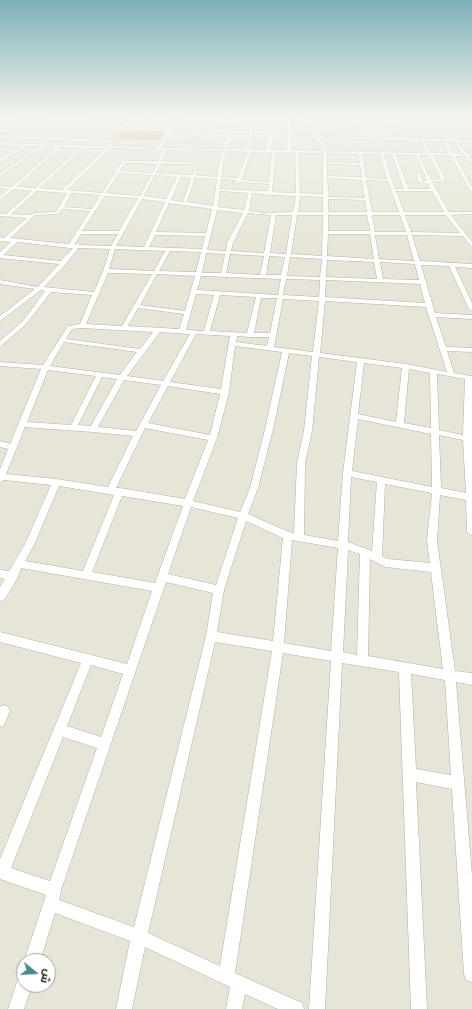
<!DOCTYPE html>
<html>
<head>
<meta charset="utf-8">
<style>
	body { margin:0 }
	#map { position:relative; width:472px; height:1009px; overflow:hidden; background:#e6e5d7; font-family:Helvetica,Cairo,sans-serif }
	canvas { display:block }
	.north { position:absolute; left:16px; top:953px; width:40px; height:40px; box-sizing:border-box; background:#fff; border:1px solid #a3a3a1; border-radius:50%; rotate:108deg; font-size:11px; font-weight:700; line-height:16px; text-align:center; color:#1a1915 }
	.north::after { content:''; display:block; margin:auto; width:14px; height:18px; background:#438b8f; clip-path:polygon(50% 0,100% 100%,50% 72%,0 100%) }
</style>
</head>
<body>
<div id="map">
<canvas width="472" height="1009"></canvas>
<div class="north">ش</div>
</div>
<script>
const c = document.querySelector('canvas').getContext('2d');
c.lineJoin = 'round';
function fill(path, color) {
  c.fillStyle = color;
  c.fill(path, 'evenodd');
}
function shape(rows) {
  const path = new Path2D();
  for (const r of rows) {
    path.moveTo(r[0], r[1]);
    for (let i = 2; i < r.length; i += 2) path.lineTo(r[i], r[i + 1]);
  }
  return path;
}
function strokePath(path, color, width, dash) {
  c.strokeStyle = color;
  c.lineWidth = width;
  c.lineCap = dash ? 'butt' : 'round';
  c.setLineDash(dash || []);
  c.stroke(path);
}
const green = shape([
	[124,130,164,131,159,140,117,139]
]);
const minor = shape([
	[49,115,53,115,43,124,122,126,124,127,122,128,143,128,150,115,154,115,147,129,168,129,176,115,180,115,172,129,287,132,287,117,190,115,310,115,472,118,472,120,311,118,319,136,452,139,450,137,452,136,456,139,472,140,472,142,458,142,467,154,472,154,472,156,469,156,472,160,472,164,465,156,455,156,472,187,472,192,470,191,451,156,433,155,446,180,432,182,449,212,472,212,472,214,451,215,472,242,472,247,463,236,412,235,420,261,472,264,472,268,455,267,472,303,472,311,469,309,449,266,421,265,435,313,472,315,472,319,436,317,446,347,472,348,472,352,447,351,454,373,472,376,472,535,469,534,467,531,466,500,440,495,437,541,455,671,472,673,472,685,456,682,472,876,472,982,466,980,464,974,452,789,416,782,427,1009,411,1009,399,672,342,663,325,1009,309,1009,331,661,283,653,235,973,302,1003,304,1009,278,1009,245,994,242,1009,226,1009,230,987,145,947,132,1009,116,1009,130,941,55,913,40,961,24,961,46,895,0,879,0,859,81,663,0,642,0,632,127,664,152,591,21,568,17,579,4,600,0,601,0,587,5,579,0,578,0,570,9,571,25,544,51,485,4,480,0,482,0,469,8,449,0,447,0,441,10,444,41,369,0,366,0,362,43,365,68,326,80,324,92,295,51,292,27,323,0,347,0,341,23,321,45,291,41,290,0,321,0,316,35,289,0,284,0,280,38,287,59,264,0,258,0,252,11,242,0,241,0,237,4,238,27,218,0,216,0,214,6,214,32,191,14,189,0,200,0,197,9,189,0,188,0,186,12,187,57,147,44,146,0,176,0,173,40,146,27,146,0,162,0,159,22,146,0,145,0,143,108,146,110,143,112,144,111,146,158,148,167,131,7,124,39,124,49,115],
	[291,117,308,118,316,136,291,135,291,117],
	[171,131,229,133,226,142,184,142,225,144,224,149,162,148,171,131],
	[233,133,250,133,246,149,227,149,233,133],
	[253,133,270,134,266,150,249,149,253,133],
	[274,134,287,134,287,150,270,150,274,134],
	[291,137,317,138,323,151,291,150,291,137],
	[320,138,421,141,428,153,326,151,320,138],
	[425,141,443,141,449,153,431,153,425,141],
	[447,141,454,142,463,154,453,153,447,141],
	[61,147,80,148,35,188,16,187,61,147],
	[84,148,106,148,62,190,39,188,84,148],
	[111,148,163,150,158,161,123,161,114,172,115,173,102,193,67,190,111,148],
	[166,150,223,151,219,163,217,177,196,175,197,171,195,170,192,175,156,173,161,164,196,164,198,163,162,161,166,150],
	[227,151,248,152,237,178,222,177,223,163,227,151],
	[252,152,272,152,269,182,241,180,252,152],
	[276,152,295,153,296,193,272,192,276,152],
	[299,153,323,153,323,194,300,193,299,153],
	[327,153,358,154,360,163,327,162,327,153],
	[362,154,380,154,387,179,366,178,362,154],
	[384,154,392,155,404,189,395,189,384,154],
	[396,155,416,155,427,181,423,181,420,174,418,173,416,174,419,182,428,184,430,189,409,189,396,155],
	[419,155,429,155,441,179,431,180,419,155],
	[125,163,157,164,152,173,120,171,125,163],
	[327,164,360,165,362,177,327,176,327,164],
	[119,173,151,175,140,196,106,193,119,173],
	[155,175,177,177,166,199,144,196,155,175],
	[181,177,191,178,183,202,171,200,181,177],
	[195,178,217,179,213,206,187,202,195,178],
	[327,178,362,180,365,198,329,197,327,178],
	[221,179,236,180,235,183,237,184,239,182,269,184,268,191,220,189,221,179],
	[366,180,388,181,399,212,372,212,366,180],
	[37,191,67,193,56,212,34,213,30,215,11,214,37,191],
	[220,191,248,193,244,210,218,207,220,191],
	[396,191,432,191,444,212,404,212,396,191],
	[71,193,100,195,92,209,64,207,71,193],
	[252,193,270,195,296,196,293,212,265,213,249,211,252,193],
	[105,196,138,198,119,231,82,231,105,196],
	[300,196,323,197,323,212,298,212,300,196],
	[142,199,165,202,144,247,116,246,142,199],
	[328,199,365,200,367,212,328,212,328,199],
	[169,203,212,209,206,233,156,232,169,203],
	[62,209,90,211,69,244,10,238,35,215,58,214,62,209],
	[217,210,243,213,227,243,226,251,207,250,217,210],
	[248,213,271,215,264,253,231,251,233,243,248,213],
	[276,215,292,215,286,254,270,253,276,215],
	[297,215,323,215,322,256,291,254,297,215],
	[328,215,367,215,370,231,328,231,328,215],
	[372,215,400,215,406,232,375,232,372,215],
	[405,215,446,215,460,233,411,232,405,215],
	[81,234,118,234,111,246,80,245,78,243,74,245,81,234],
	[328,234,370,234,374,259,327,256,328,234],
	[155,235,205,236,202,249,149,247,155,235],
	[375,235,407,235,414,261,379,259,375,235],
	[17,242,70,248,73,248,61,261,3,255,17,242],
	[78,248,110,249,103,271,94,292,44,287,66,264,78,248],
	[115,249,165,251,154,271,109,269,115,249],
	[170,251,201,252,196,272,159,271,170,251],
	[206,253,225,254,221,273,202,273,206,253],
	[230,254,264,256,260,275,226,273,230,254],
	[269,256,285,257,281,275,266,275,269,256],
	[290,257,322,259,320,277,287,276,290,257],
	[327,260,374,262,377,279,326,277,327,260],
	[380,262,415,264,419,280,383,279,380,262],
	[108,273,152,274,122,326,86,324,108,273],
	[157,274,195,276,185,311,140,305,157,274],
	[201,276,281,279,278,295,197,290,201,276],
	[286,279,320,280,319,297,283,295,286,279],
	[326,280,420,284,425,303,325,297,326,280],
	[196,294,214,295,204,331,186,330,196,294],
	[220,295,256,297,247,333,210,331,220,295],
	[261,298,277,298,270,333,254,333,261,298],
	[283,299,319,301,313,352,274,347,283,299],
	[325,301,426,307,447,372,406,364,320,353,325,301],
	[138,308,184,314,179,329,128,326,138,308],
	[82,328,153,332,140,349,66,339,72,329,82,328],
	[160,332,190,334,163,381,127,376,160,332],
	[196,334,230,336,221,389,170,382,196,334],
	[237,336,250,337,269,337,267,346,236,342,237,336],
	[64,342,137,352,120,375,50,366,64,342],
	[235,346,282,352,265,429,250,488,240,512,193,501,217,438,229,392,235,346],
	[289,353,312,356,304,431,297,463,294,533,289,532,248,514,258,488,273,429,289,353],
	[319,357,357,362,343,473,338,541,304,535,305,463,312,431,319,357],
	[364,363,402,368,396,422,358,414,364,363],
	[409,369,430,373,431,428,404,423,409,369],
	[48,370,96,376,71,425,27,422,48,370],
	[437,374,465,379,463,435,439,430,437,374],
	[102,377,117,379,91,426,78,425,102,377],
	[124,380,161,385,136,431,98,427,124,380],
	[168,386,220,394,210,435,148,423,168,386],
	[358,419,431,434,432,487,352,471,358,419],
	[25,427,93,432,133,436,108,487,56,479,6,474,25,427],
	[145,428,208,440,185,499,120,488,116,488,145,428],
	[439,435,463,440,466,493,441,488,439,435],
	[351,477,377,482,372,551,348,542,351,477],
	[385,484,432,493,427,541,430,563,388,559,382,556,385,484],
	[59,486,114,495,83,571,25,561,34,545,59,486],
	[122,496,183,506,155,583,92,572,122,496],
	[191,507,238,518,216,585,168,574,191,507],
	[246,521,283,538,273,641,217,632,224,590,246,521],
	[292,540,338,548,331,651,284,643,292,540],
	[348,550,360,554,357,655,343,652,348,550],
	[370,559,386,567,431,572,443,669,368,656,370,559],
	[166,582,213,593,206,636,134,927,59,900,61,890,166,582],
	[215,642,272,651,220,966,148,933,215,642],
	[91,665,123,674,101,737,67,726,91,665],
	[411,674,445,680,451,775,416,769,411,674],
	[63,737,97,748,50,881,11,868,63,737],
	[18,117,42,118,44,119,17,119,18,117],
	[89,119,126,120,128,121,88,121,89,119],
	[193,123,241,124,243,125,192,125,193,123],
	[336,127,472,130,472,132,335,129,336,127],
	[0,130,117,133,119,134,0,132,0,130],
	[0,136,111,140,113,141,111,142,0,138,0,136],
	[4,705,8,707,10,711,4,725,0,727,0,707,4,705],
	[24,977,24,985,32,985,24,1009,8,1009,18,979,24,977]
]);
fill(green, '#d7a982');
strokePath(minor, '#b2b1a4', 1);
fill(minor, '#fff');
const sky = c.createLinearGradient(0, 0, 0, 256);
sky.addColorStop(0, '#7cb0b9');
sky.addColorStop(0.45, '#f4f3ed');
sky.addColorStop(1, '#f4f3ed00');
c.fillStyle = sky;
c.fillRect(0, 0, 472, 256);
</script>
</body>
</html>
